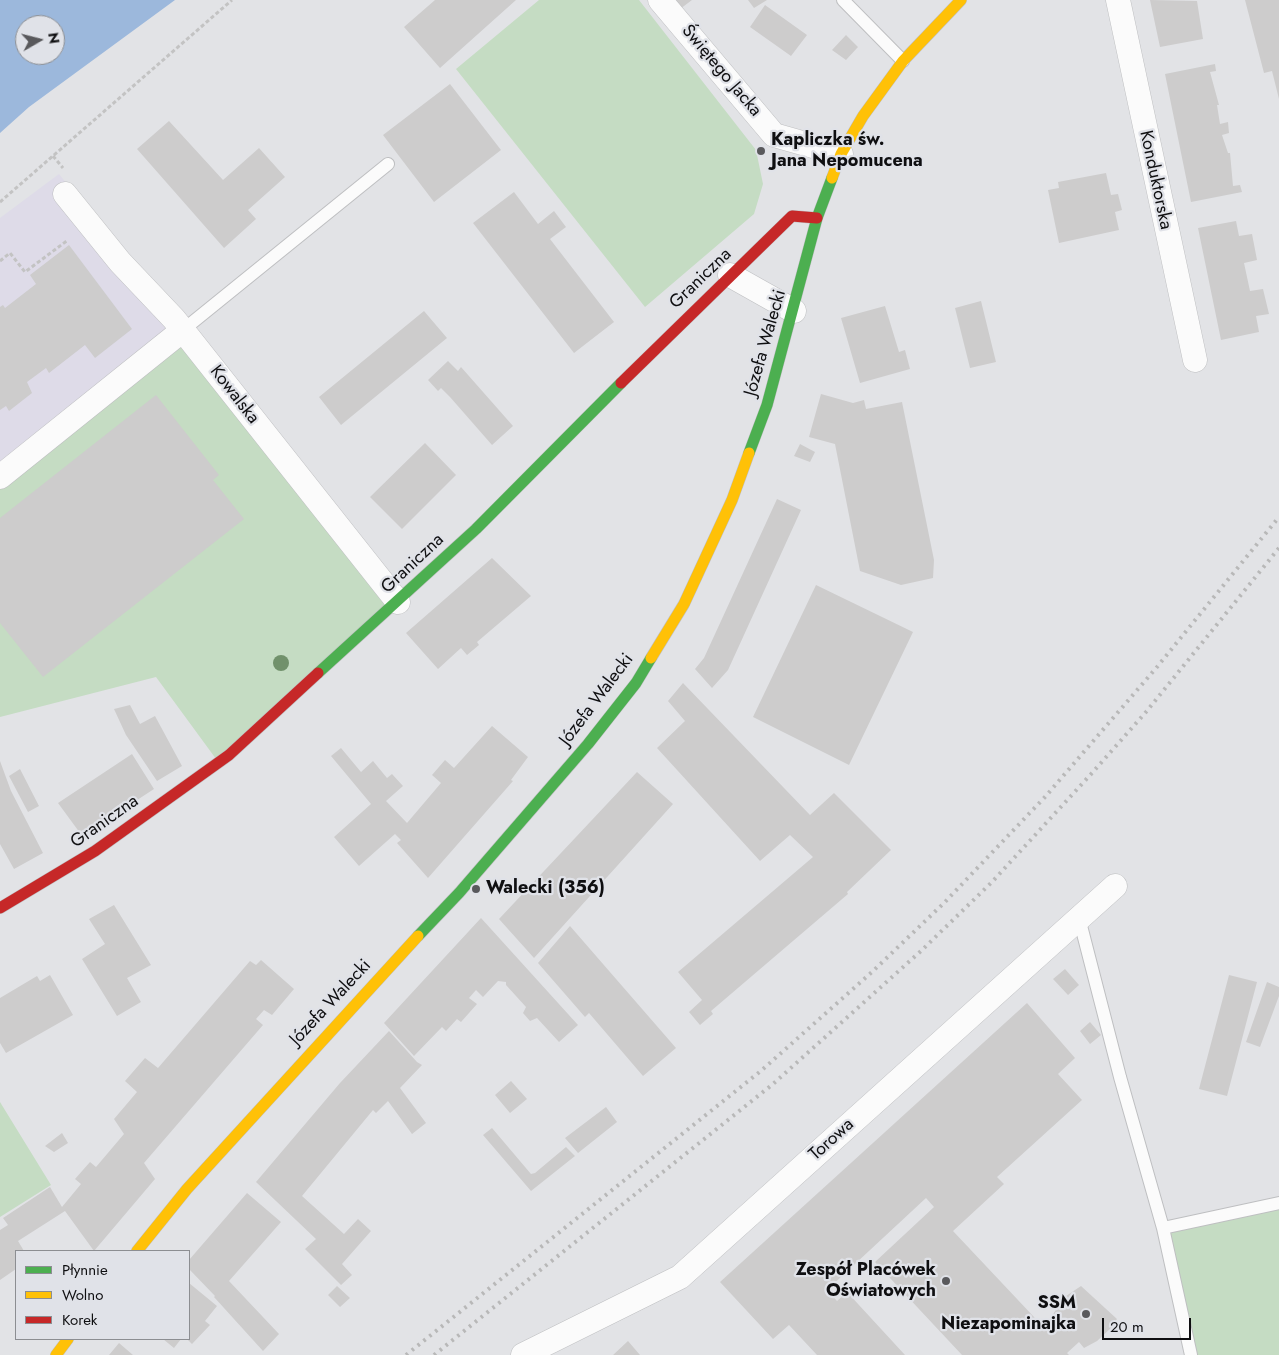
<!DOCTYPE html>
<html>
<head>
<meta charset="utf-8">
<style>
	body { margin:0 }
	#map { position:relative; width:1279px; height:1355px; overflow:hidden; background:#e2e3e6; font-family:Jost,sans-serif }
	canvas { display:block }
	.legend { position:absolute; left:15px; top:1250px; width:175px; height:90px; box-sizing:border-box; background:#e0e2e8; border:1px solid #8c8e92; margin:0; padding:6px 9px; list-style:none; font-size:15px; color:#0f0f11 }
	.legend li { display:flex; align-items:center; gap:10px; height:25px }
	.legend b { width:25px; border:1px solid #8c8e92 }
	.north { position:absolute; left:15px; top:15px; width:50px; height:50px; box-sizing:border-box; background:#e0e2e8; border:1px solid #8c8e92; border-radius:50%; rotate:82deg; font-size:14px; font-weight:700; line-height:20px; text-align:center; color:#0f0f11 }
	.north::after { content:''; display:block; margin:auto; width:18px; height:22px; background:#59595c; clip-path:polygon(50% 0,100% 100%,50% 72%,0 100%) }
	.scale { position:absolute; left:1102px; top:1318px; width:89px; height:22px; box-sizing:border-box; border:2px solid #0f0f11; border-top:0; padding-left:6px; font-size:15px; line-height:18px; white-space:nowrap; color:#0f0f11; -webkit-text-stroke:4px #e0e2e8; paint-order:stroke }
</style>
</head>
<body>
<div id="map">
<canvas width="1279" height="1355"></canvas>
<ul class="legend">
<li><b style="height:6px;background:#4caf50"></b>Płynnie</li>
<li><b style="height:6px;background:#ffc107"></b>Wolno</li>
<li><b style="height:6px;background:#c62828"></b>Korek</li>
</ul>
<div class="north">N</div>
<div class="scale">20 m</div>
</div>
<script>
const c = document.querySelector('canvas').getContext('2d');
c.lineJoin = 'round';
function fill(path, color) {
  c.fillStyle = color;
  c.fill(path, 'evenodd');
}
function shape(rows) {
  const path = new Path2D();
  for (const r of rows) {
    path.moveTo(r[0], r[1]);
    for (let i = 2; i < r.length; i += 2) path.lineTo(r[i], r[i + 1]);
  }
  return path;
}
function strokePath(path, color, width, dash) {
  c.strokeStyle = color;
  c.lineWidth = width;
  c.lineCap = dash ? 'butt' : 'round';
  c.setLineDash(dash || []);
  c.stroke(path);
}
function drawText(font, color, halo, rows, align = 'center') {
  c.font = font + ' Jost,sans-serif';
  c.lineWidth = 4.5;
  c.setLineDash([]);
  c.textBaseline = 'middle';
  c.strokeStyle = halo;
  c.fillStyle = color;
  for (const [text, x, y, turn = 0] of rows) {
    c.save();
    c.translate(x, y);
    c.rotate((+turn || 0) * Math.PI / 180);
    c.textAlign = isNaN(turn) ? turn : align;
    if (halo) c.strokeText(text, 0, 0);
    c.fillText(text, 0, 0);
    c.restore();
  }
}
const commercial = shape([
	[59,174,183,330,0,478,0,218]
]);
const green = shape([
	[539,0,639,0,756,150,763,184,754,214,645,307,456,69],
	[183,330,398,602,219,763,156,677,0,717,0,478],
	[0,1102,51,1185,0,1217],
	[1279,1208,1279,1355,1191,1355,1163,1228]
]);
const water = shape([
	[0,0,175,0,29,107,0,133],
	[25,25,55,25,55,55,25,55]
]);
const building = shape([
	[435,0,516,0,440,68,404,27],
	[673,0,692,0,680,9],
	[748,0,767,0,754,8],
	[1150,0,1197,1,1203,39,1160,47],
	[1245,0,1279,0,1279,99,1272,71,1264,73],
	[765,5,807,35,791,56,750,27],
	[846,35,858,47,846,60,832,50],
	[1215,64,1216,71,1210,72,1219,105,1217,105,1220,124,1228,122,1229,133,1222,135,1228,153,1230,153,1233,186,1240,185,1242,192,1191,202,1165,74],
	[450,84,501,150,434,202,383,135],
	[169,121,223,180,259,148,285,177,248,210,256,219,224,248,137,149],
	[1106,173,1111,195,1118,194,1122,210,1115,212,1119,230,1059,243,1048,190,1059,188,1058,182],
	[514,192,538,224,554,211,566,227,550,239,614,322,574,353,473,223],
	[1236,221,1239,236,1252,234,1257,260,1244,263,1250,291,1263,289,1269,314,1256,316,1259,332,1221,340,1198,228],
	[69,245,132,329,95,358,85,345,49,373,46,368,27,382,32,393,9,411,6,406,0,410,0,307,3,305,5,308,36,284,30,275],
	[981,301,996,362,970,368,955,308],
	[885,306,899,352,905,350,910,369,860,383,841,318],
	[424,311,447,338,341,425,319,397],
	[448,361,458,371,461,367,513,426,492,445,450,397,441,388,438,391,428,380],
	[821,394,853,403,864,400,866,409,902,402,934,560,933,578,901,585,860,571,835,444,809,437],
	[156,395,219,475,213,480,244,519,43,677,0,623,0,518],
	[425,443,456,475,402,529,370,497],
	[800,444,815,452,810,462,794,456],
	[777,499,801,510,728,670,712,688,695,669,704,658],
	[492,558,531,596,477,642,479,645,467,655,461,648,438,669,406,633],
	[816,585,913,632,849,765,753,717],
	[683,683,810,815,834,793,891,850,847,892,848,894,711,1011,713,1014,700,1025,689,1012,702,1000,678,972,813,857,790,835,760,861,657,748,685,721,668,701],
	[130,705,140,724,155,716,182,766,157,781,126,735,114,709],
	[492,726,528,757,511,780,513,781,428,878,397,843,401,840,395,834,359,866,334,837,371,804,331,756,341,748,361,772,373,761,387,778,392,774,403,786,386,801,407,823,441,783,432,775,445,760,454,768],
	[132,754,154,789,91,830,89,827,80,833,58,803],
	[0,761,11,791,43,853,14,869,0,844],
	[20,769,39,806,28,812,9,776],
	[637,772,673,804,534,958,499,919],
	[114,905,151,965,127,978,141,1002,117,1016,82,959,105,944,89,919],
	[481,918,578,1025,559,1042,537,1018,530,1021,523,1013,526,1007,506,985,506,982,498,981,483,997,476,990,469,998,477,1004,461,1022,457,1019,446,1031,442,1027,414,1056,384,1023],
	[570,926,676,1048,643,1076,589,1013,585,1017,538,963],
	[261,960,294,989,272,1015,264,1010,256,1019,263,1025,144,1163,155,1179,94,1251,65,1211,18,1241,24,1251,16,1251,16,1269,0,1280,0,1230,8,1225,3,1218,50,1187,62,1207,81,1184,75,1179,90,1162,96,1167,124,1134,114,1119,137,1092,125,1081,145,1058,158,1068,250,961,256,965],
	[1065,969,1079,985,1068,995,1053,979],
	[50,975,73,1015,6,1053,0,1043,0,998,37,976,40,981],
	[1229,975,1257,982,1227,1096,1199,1089],
	[1267,982,1279,987,1279,996,1260,1047,1246,1042],
	[1027,1003,1075,1058,1058,1074,1082,1100,997,1177,1004,1184,953,1231,1050,1334,1061,1324,1052,1316,1063,1298,1081,1286,1117,1319,1110,1329,1097,1341,1084,1348,1079,1342,1067,1353,1069,1355,962,1355,875,1262,934,1207,926,1198,827,1290,837,1301,847,1292,905,1355,817,1355,789,1325,773,1339,720,1282],
	[1090,1022,1101,1035,1090,1044,1080,1031],
	[389,1031,417,1062,422,1065,400,1088,426,1123,412,1134,388,1101,376,1113,373,1110,302,1196,344,1234,358,1219,371,1231,342,1264,352,1275,341,1285,305,1249,316,1239,256,1182,340,1083],
	[511,1081,527,1099,510,1113,495,1095],
	[606,1107,617,1122,578,1153,565,1138],
	[492,1128,531,1174,535,1173,566,1147,575,1156,531,1191,483,1135],
	[62,1133,68,1143,54,1152,45,1146],
	[247,1193,281,1222,229,1281,279,1334,263,1351,214,1297,215,1296,189,1269,189,1260],
	[189,1283,217,1306,205,1321,210,1325,192,1344,187,1339],
	[337,1286,350,1298,340,1307,328,1295],
	[163,1339,181,1339,174,1348],
	[628,1341,640,1355,613,1355],
	[119,1343,133,1355,109,1355]
]);
const path = shape([
	[53,156,63,168],
	[0,202,232,0],
	[0,261,10,253,25,272,68,240]
]);
const lane = shape([
	[843,0,903,61],
	[183,330,388,164],
	[1079,918,1120,1077,1163,1228,1191,1355],
	[1163,1228,1279,1203]
]);
const street = shape([
	[660,0,774,135,841,154],
	[1118,0,1195,360],
	[65,194,120,262,174,319,398,602],
	[730,275,794,311],
	[0,477,183,330],
	[523,1355,680,1277,1115,886]
]);
const fast = shape([
	[749,453,767,405,817,218,832,178],
	[318,673,476,529,621,383],
	[418,936,459,893,588,744,636,683,651,658]
]);
const slow = shape([
	[832,178,841,154,863,116,903,61,961,0],
	[651,658,684,604,732,500,749,453],
	[137,1251,187,1189,418,936],
	[56,1355,68,1339]
]);
const jam = shape([
	[621,383,792,216,817,218],
	[0,908,95,851,229,755,318,673]
]);
const rail = shape([
	[406,1355,762,1070,872,972,944,903,1045,797,1157,667,1279,517],
	[434,1355,773,1084,921,951,992,882,1092,773,1146,712,1279,548]
]);
const trees = [
	[281,663]
];
const markers = [
	[761,151,5,"#59595c"],
	[476,889,5,"#59595c"],
	[946,1281,5,"#59595c"],
	[1086,1314,5,"#59595c"]
];
const streetNames = [
	["Świętego Jacka",721,71,50],
	["Konduktorska",1155,180,78],
	["Graniczna",701,279,-44],
	["Józefa Walecki",766,343,-74],
	["Kowalska",234,395,52],
	["Graniczna",413,564,-43],
	["Józefa Walecki",597,700,-53],
	["Graniczna",105,822,-35],
	["Józefa Walecki",331,1003,-47],
	["Torowa",832,1140,-42]
];
const poiNames = [
	["Kapliczka św.",771,141],
	["Jana Nepomucena",771,162],
	["Walecki (356)",486,889],
	["Zespół Placówek",936,1271,"right"],
	["Oświatowych",936,1292,"right"],
	["SSM",1076,1304,"right"],
	["Niezapominajka",1076,1325,"right"]
];
fill(commercial, '#dedbe8');
fill(green, '#c5dcc3');
fill(water, '#9cb8dc');
fill(building, '#cdcccc');
strokePath(lane, '#bebfc1', 14);
strokePath(street, '#bebfc1', 25);
strokePath(fast, '#bebfc1', 12);
strokePath(slow, '#bebfc1', 12);
strokePath(jam, '#bebfc1', 12);
strokePath(path, '#c3c3c3', 3, [4, 2.5]);
strokePath(lane, '#fbfbfb', 12);
strokePath(street, '#fbfbfb', 24);
strokePath(fast, '#4caf50', 11);
strokePath(slow, '#ffc107', 11);
strokePath(jam, '#c62828', 11);
strokePath(rail, '#b8b8b8', 4, [2.5, 5]);
c.fillStyle = '#71916b';
for (const [x, y] of trees) {
  c.beginPath();
  c.arc(x, y, 8, 0, 2 * Math.PI);
  c.fill();
}
for (const [x, y, r, color] of markers) {
  const dot = new Path2D();
  dot.arc(x, y, r, 0, 2 * Math.PI);
  c.fillStyle = color;
  c.fill(dot);
  strokePath(dot, '#e0e2e8', 2);
}
drawText('18px', '#0f0f11', '#e0e2e8', streetNames);
drawText('bold 18px', '#0f0f11', '#e0e2e8', poiNames, 'left');
</script>
</body>
</html>
